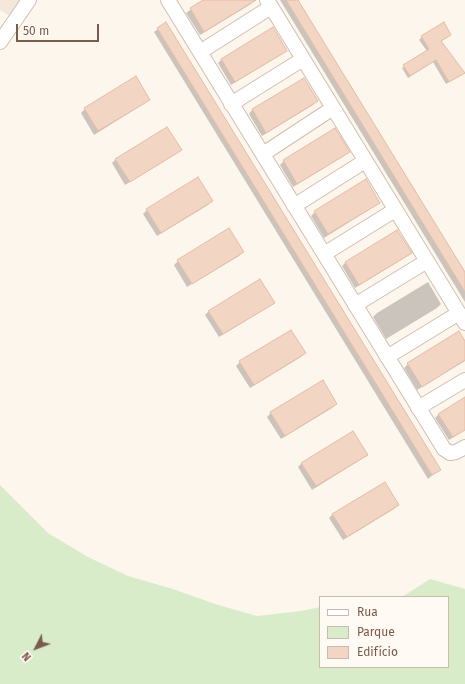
<!DOCTYPE html>
<html>
<head>
<meta charset="utf-8">
<style>
	body { margin:0 }
	#map { position:relative; width:465px; height:684px; overflow:hidden; background:#fdf6ec; font-family:"Fira Sans",sans-serif }
	canvas { display:block }
	.legend { position:absolute; left:319px; top:596px; width:130px; height:72px; box-sizing:border-box; background:#fffaf3; border:1px solid #cabbb1; margin:0; padding:5px 7px; list-style:none; font-size:12px; color:#7a5c4d }
	.legend li { display:flex; align-items:center; gap:8px; height:20px }
	.legend b { width:20px; border:1px solid #cabbb1 }
	.north { position:absolute; left:16px; top:628px; width:40px; height:40px; -webkit-text-stroke:3px #fffaf3; paint-order:stroke; rotate:228deg; font-size:11px; font-weight:700; line-height:16px; text-align:center; color:#7a5c4d }
	.north::after { content:''; display:block; margin:auto; width:14px; height:18px; background:#7a5c4d; clip-path:polygon(50% 0,100% 100%,50% 72%,0 100%) }
	.scale { position:absolute; left:16px; top:24px; width:83px; height:18px; box-sizing:border-box; border:2px solid #7a5c4d; border-top:0; padding-left:5px; font-size:12px; line-height:14px; white-space:nowrap; color:#7a5c4d; -webkit-text-stroke:3px #fffaf3; paint-order:stroke }
</style>
</head>
<body>
<div id="map">
<canvas width="465" height="684"></canvas>
<ul class="legend">
<li><b style="height:5px;background:#fff"></b>Rua</li>
<li><b style="height:11px;background:#d8ecc9"></b>Parque</li>
<li><b style="height:11px;background:#f3d5c3"></b>Edifício</li>
</ul>
<div class="north">N</div>
<div class="scale">50 m</div>
</div>
<script>
const c = document.querySelector('canvas').getContext('2d');
c.lineJoin = 'round';
function fill(path, color) {
  c.fillStyle = color;
  c.fill(path, 'evenodd');
}
function shape(rows) {
  const path = new Path2D();
  for (const r of rows) {
    path.moveTo(r[0], r[1]);
    for (let i = 2; i < r.length; i += 2) path.lineTo(r[i], r[i + 1]);
  }
  return path;
}
function strokePath(path, color, width, dash) {
  c.strokeStyle = color;
  c.lineWidth = width;
  c.lineCap = dash ? 'butt' : 'round';
  c.setLineDash(dash || []);
  c.stroke(path);
}
const residential = shape([
	[0,0,21,0,10,16,0,10]
]);
const green = shape([
	[0,485,48,533,88,557,128,576,173,589,215,604,257,616,301,611,320,607,320,667,448,667,448,597,402,597,430,579,465,589,465,684,0,684]
]);
const shadow = shape([
	[205,0,255,0,251,4,200,35,186,13],
	[280,0,297,0,465,274,465,302],
	[158,29,439,470,428,479,154,32],
	[422,37,448,37,440,42,461,75,446,84,433,62,408,78,402,68,427,51,419,40],
	[286,50,282,54,231,85,218,63,221,60],
	[304,79,317,101,313,105,262,136,249,114,252,110],
	[149,100,145,103,94,135,81,113,85,109],
	[335,130,348,152,344,156,293,187,280,165,284,161],
	[180,150,176,154,125,185,112,163,116,159],
	[211,201,208,205,157,236,143,214,147,210],
	[379,203,375,206,324,238,311,216,315,212],
	[242,252,239,256,187,287,174,265,178,261],
	[410,253,406,257,355,288,342,266,346,262],
	[428,282,441,304,437,308,386,339,373,317,377,313],
	[274,302,270,306,219,337,205,315,209,311],
	[465,342,465,361,417,390,404,368,408,364],
	[305,353,301,357,250,388,236,366,240,362],
	[465,398,465,430,449,440,435,418,439,414],
	[336,404,332,408,281,439,267,417,271,413],
	[367,455,363,458,312,490,298,467,302,463],
	[398,505,394,509,343,540,329,518,333,514]
]);
const building = shape([
	[203,0,256,0,204,32,190,8,203,0],
	[286,0,298,0,328,49,465,272,465,292,286,0],
	[166,22,441,470,432,475,157,28,166,22],
	[444,22,451,35,441,41,465,73,449,82,436,60,410,76,403,65,429,49,421,36,444,22],
	[273,27,287,51,235,82,221,59,273,27],
	[136,76,150,100,98,131,84,108,136,76],
	[304,78,318,101,266,133,252,109,304,78],
	[167,127,182,150,130,182,115,159,167,127],
	[335,128,350,152,297,184,283,160,335,128],
	[198,177,213,201,161,233,146,209,198,177],
	[366,179,380,203,328,234,314,211,366,179],
	[229,228,244,252,192,284,177,260,229,228],
	[397,230,412,253,359,285,345,262,397,230],
	[260,279,275,303,223,334,208,311,260,279],
	[291,330,306,353,254,385,239,361,291,330],
	[459,331,465,341,465,360,422,387,407,363,459,331],
	[323,380,337,404,285,436,270,412,323,380],
	[465,397,465,430,453,437,438,414,465,397],
	[353,431,368,455,316,486,301,463,353,431],
	[385,482,399,505,347,537,332,514,385,482]
]);
const minor = shape([
	[168,0,444,449,450,453,456,452,465,447],
	[267,0,465,323],
	[0,42,29,0],
	[200,52,271,7],
	[231,104,303,59],
	[263,154,333,108],
	[294,206,365,161],
	[324,254,395,210],
	[355,305,427,261],
	[387,357,459,313],
	[418,408,465,380]
]);
fill(residential, '#f5e8da');
fill(green, '#d8ecc9');
fill(shadow, '#0003');
fill(building, '#f3d5c3');
strokePath(building, '#e6bba3', 1);
strokePath(minor, '#d1beb0', 16);
strokePath(minor, '#fff', 14);
</script>
</body>
</html>
